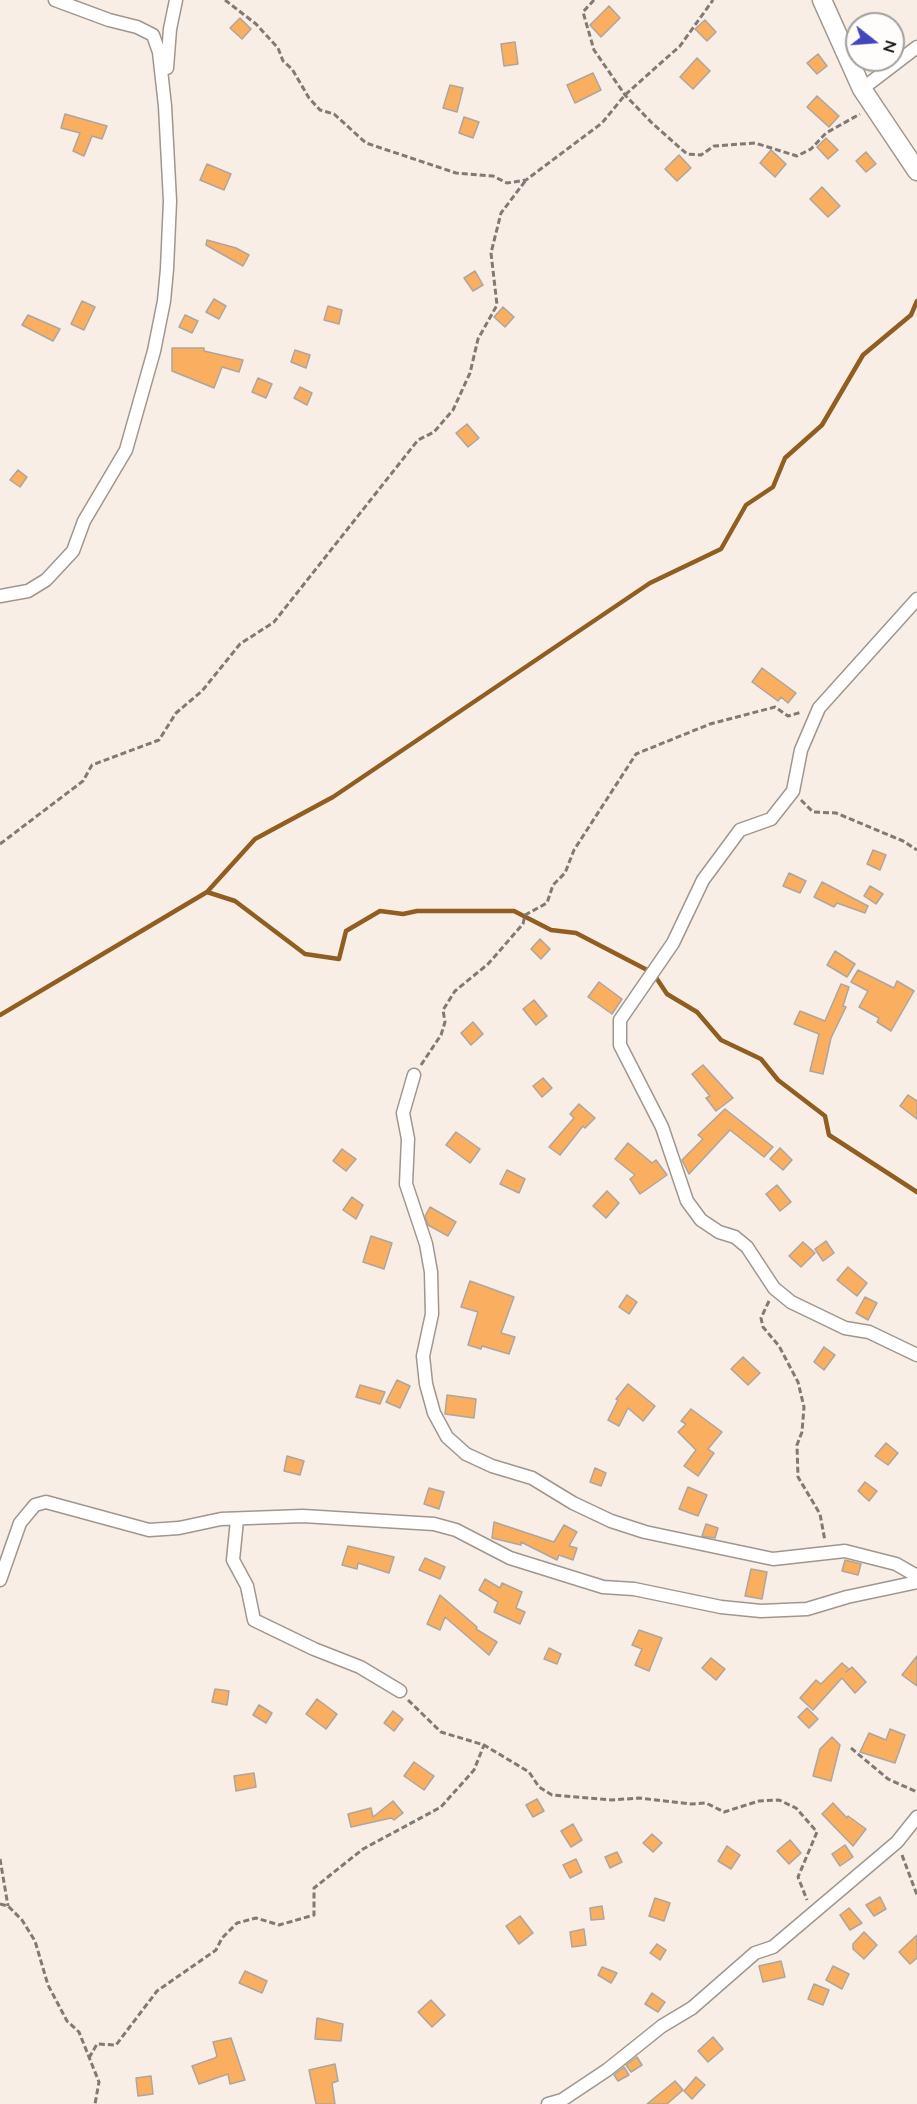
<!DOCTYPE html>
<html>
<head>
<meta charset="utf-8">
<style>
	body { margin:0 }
	#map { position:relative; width:917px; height:2104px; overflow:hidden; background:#f8eee6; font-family:Mulish,sans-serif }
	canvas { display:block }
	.north { position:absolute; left:845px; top:12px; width:60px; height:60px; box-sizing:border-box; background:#fffdfb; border:2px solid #a19f9c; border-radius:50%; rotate:107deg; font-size:16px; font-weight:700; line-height:24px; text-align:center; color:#14110e }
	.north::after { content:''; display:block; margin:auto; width:21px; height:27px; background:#4246bb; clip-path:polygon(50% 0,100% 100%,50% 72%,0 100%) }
</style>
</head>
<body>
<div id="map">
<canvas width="917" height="2104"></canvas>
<div class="north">N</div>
</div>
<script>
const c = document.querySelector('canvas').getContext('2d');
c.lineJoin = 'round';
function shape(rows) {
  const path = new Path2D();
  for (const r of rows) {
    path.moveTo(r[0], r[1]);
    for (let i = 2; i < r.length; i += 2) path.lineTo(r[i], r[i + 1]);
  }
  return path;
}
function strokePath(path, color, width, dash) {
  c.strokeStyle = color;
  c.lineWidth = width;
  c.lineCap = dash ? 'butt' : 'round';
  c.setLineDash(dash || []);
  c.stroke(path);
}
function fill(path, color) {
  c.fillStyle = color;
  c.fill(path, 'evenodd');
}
const stream = shape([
	[207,892,235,901,305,954,339,959,346,931,380,911,403,914,417,911,514,911,551,930,576,933,653,973,667,994,697,1012,721,1040,761,1059,778,1080,825,1116,829,1135,917,1192],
	[0,1015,207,892,255,839,333,797,650,583,721,549,746,505,773,487,785,458,822,425,863,355,911,315,917,301]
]);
const building = shape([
	[609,6,620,18,601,37,590,25,609,6],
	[240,18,251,29,242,39,230,28,240,18],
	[705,20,716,32,707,41,695,29,705,20],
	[515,42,518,64,504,66,501,44,515,42],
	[818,54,827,66,817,74,807,63,818,54],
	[697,58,710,71,693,89,680,77,697,58],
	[593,73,601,90,575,103,567,85,593,73],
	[450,85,463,88,457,112,443,108,450,85],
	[817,96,839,116,829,127,807,107,817,96],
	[65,114,107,126,102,139,92,136,84,156,73,151,80,133,61,128,65,114],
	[464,117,479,122,473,138,459,133,464,117],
	[826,138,838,150,828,159,817,147,826,138],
	[771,150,786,164,775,177,760,163,771,150],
	[866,152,876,164,866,172,856,161,866,152],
	[679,155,691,168,677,181,665,169,679,155],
	[207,164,231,174,224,190,200,180,207,164],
	[822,187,840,206,828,217,810,199,822,187],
	[207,240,236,248,249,255,243,266,206,245,207,240],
	[475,271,483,285,473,291,464,278,475,271],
	[214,299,226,306,219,319,206,312,214,299],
	[82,301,95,307,84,330,71,324,82,301],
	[328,306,342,310,339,324,324,320,328,306],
	[503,307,514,317,505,327,494,317,503,307],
	[28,315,60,329,53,341,22,325,28,315],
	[185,315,198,321,192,333,179,327,185,315],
	[172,348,204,348,204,351,243,360,239,372,222,367,214,388,172,371,172,348],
	[295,350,310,355,306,368,291,362,295,350],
	[258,378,272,384,266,398,252,392,258,378],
	[300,387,312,393,307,405,294,398,300,387],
	[467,424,479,438,468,447,456,433,467,424],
	[18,470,27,477,20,487,10,480,18,470],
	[762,668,796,693,788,703,781,697,778,701,752,682,762,668],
	[873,850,886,855,880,870,867,864,873,850],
	[789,873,806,881,800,893,783,886,789,873],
	[822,882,868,906,865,913,837,903,834,907,814,897,822,882],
	[870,886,883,894,876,904,864,896,870,886],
	[540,939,550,949,541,959,531,949,540,939],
	[835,951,855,964,847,977,827,965,835,951],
	[858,970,894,988,897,981,914,991,891,1031,877,1022,879,1018,859,1007,868,991,851,982,858,970],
	[599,982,622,999,612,1014,588,997,599,982],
	[841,984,849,987,843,1006,846,1007,831,1038,823,1074,810,1071,819,1034,794,1024,800,1011,825,1021,841,984],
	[534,1000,547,1016,536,1025,523,1009,534,1000],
	[473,1022,483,1034,471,1045,461,1033,473,1022],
	[703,1065,733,1098,716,1111,706,1098,710,1096,692,1074,703,1065],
	[543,1078,552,1088,542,1097,533,1086,543,1078],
	[908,1095,917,1101,917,1119,900,1106,908,1095],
	[579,1104,595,1118,585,1128,583,1126,560,1155,549,1147,574,1118,570,1114,579,1104],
	[725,1109,773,1147,764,1157,730,1130,689,1174,682,1160,703,1139,698,1135,725,1109],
	[456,1132,480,1149,470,1163,446,1145,456,1132],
	[628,1143,652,1163,656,1160,667,1175,640,1194,630,1179,635,1175,615,1159,628,1143],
	[780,1148,792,1160,783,1170,770,1159,780,1148],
	[342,1149,356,1159,346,1171,333,1161,342,1149],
	[507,1170,525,1179,519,1193,500,1184,507,1170],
	[777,1185,791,1202,780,1211,766,1194,777,1185],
	[607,1191,619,1203,606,1218,593,1206,607,1191],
	[352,1197,363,1205,356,1219,343,1210,352,1197],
	[430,1207,456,1222,448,1236,428,1225,425,1216,430,1207],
	[371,1236,392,1243,384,1269,363,1262,371,1236],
	[826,1241,834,1253,823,1261,815,1249,826,1241],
	[803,1242,815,1253,801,1267,789,1256,803,1242],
	[848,1267,867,1283,857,1296,837,1280,848,1267],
	[470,1281,514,1297,501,1333,515,1337,509,1354,482,1346,481,1349,468,1345,478,1312,461,1307,470,1281],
	[627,1295,637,1302,629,1314,619,1307,627,1295],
	[865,1297,877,1303,868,1320,856,1313,865,1297],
	[824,1347,835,1355,824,1370,814,1362,824,1347],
	[743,1357,760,1373,748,1385,731,1369,743,1357],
	[397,1380,410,1386,400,1408,386,1402,397,1380],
	[628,1384,655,1406,643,1421,628,1408,619,1426,608,1420,618,1400,616,1399,628,1384],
	[360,1385,385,1392,380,1404,356,1397,360,1385],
	[447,1395,476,1399,474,1418,445,1414,447,1395],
	[691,1409,722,1432,708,1449,714,1453,698,1476,684,1466,696,1450,678,1432,686,1424,681,1421,691,1409],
	[886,1443,898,1453,888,1465,875,1456,886,1443],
	[287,1456,304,1461,300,1475,284,1471,287,1456],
	[595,1468,606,1473,601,1486,590,1482,595,1468],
	[865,1482,877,1491,869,1501,858,1491,865,1482],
	[688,1487,707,1495,698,1516,679,1509,688,1487],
	[429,1488,444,1492,439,1509,424,1504,429,1488],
	[494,1522,554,1542,564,1525,577,1532,569,1546,577,1548,573,1560,559,1555,557,1560,521,1542,521,1545,492,1538,494,1522],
	[706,1524,718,1528,715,1538,702,1536,706,1524],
	[348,1546,394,1557,389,1573,358,1563,357,1569,342,1565,348,1546],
	[425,1558,445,1567,440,1579,419,1570,425,1558],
	[845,1560,861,1564,858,1575,842,1571,845,1560],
	[751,1569,767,1572,762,1599,745,1596,751,1569],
	[485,1579,500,1588,502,1583,522,1592,516,1608,525,1612,520,1624,494,1612,498,1602,479,1590,485,1579],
	[440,1595,477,1627,476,1629,497,1642,489,1655,445,1617,440,1630,427,1624,440,1595],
	[639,1630,662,1638,649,1671,635,1665,642,1649,632,1645,639,1630],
	[549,1648,561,1654,557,1664,544,1659,549,1648],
	[917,1656,917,1686,902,1675,917,1656],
	[711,1658,725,1669,716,1680,702,1668,711,1658],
	[842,1663,849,1669,846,1672,852,1667,866,1682,855,1693,842,1678,813,1710,800,1698,816,1680,821,1684,842,1663],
	[215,1689,229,1691,227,1705,212,1702,215,1689],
	[317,1699,337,1714,326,1729,306,1714,317,1699],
	[259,1705,272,1713,266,1723,253,1715,259,1705],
	[807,1708,818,1719,809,1728,798,1717,807,1708],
	[393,1711,403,1719,394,1731,384,1723,393,1711],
	[890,1729,905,1735,895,1763,860,1752,869,1733,886,1740,890,1729],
	[832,1737,840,1745,831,1781,813,1776,820,1749,832,1737],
	[414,1762,434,1776,424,1790,404,1776,414,1762],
	[254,1773,256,1787,236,1791,234,1776,254,1773],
	[537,1799,544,1811,533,1817,526,1805,537,1799],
	[393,1801,403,1813,394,1820,391,1818,351,1827,348,1814,371,1808,373,1817,393,1801],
	[833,1803,847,1818,848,1816,866,1829,853,1846,822,1814,833,1803],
	[573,1824,582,1840,571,1847,561,1831,573,1824],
	[652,1834,662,1843,653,1852,643,1843,652,1834],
	[790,1840,801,1853,789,1864,777,1851,790,1840],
	[845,1845,853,1857,840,1866,832,1854,845,1845],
	[727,1846,740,1855,731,1869,718,1861,727,1846],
	[617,1852,622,1862,610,1868,605,1857,617,1852],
	[576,1859,582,1872,570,1878,563,1865,576,1859],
	[880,1897,886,1909,874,1916,866,1905,880,1897],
	[655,1898,670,1903,664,1921,649,1916,655,1898],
	[602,1906,604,1919,591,1920,590,1908,602,1906],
	[849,1908,862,1923,850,1930,840,1915,849,1908],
	[520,1916,533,1933,519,1944,506,1926,520,1916],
	[584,1929,586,1945,572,1947,570,1932,584,1929],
	[864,1932,877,1945,864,1959,853,1949,853,1944,864,1932],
	[917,1935,917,1958,910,1964,899,1952,917,1935],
	[657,1944,666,1950,660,1960,650,1953,657,1944],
	[781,1961,785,1977,763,1982,759,1966,781,1961],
	[833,1966,849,1974,842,1989,826,1980,833,1966],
	[602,1967,617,1973,611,1983,598,1975,602,1967],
	[245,1971,267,1981,262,1993,239,1983,245,1971],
	[814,1984,829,1990,823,2005,808,1999,814,1984],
	[652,1993,665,2002,658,2012,645,2004,652,1993],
	[431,2000,445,2015,432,2027,418,2012,431,2000],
	[317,2018,343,2024,341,2041,315,2039,317,2018],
	[713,2037,723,2049,708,2062,698,2051,713,2037],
	[231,2038,245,2080,230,2084,228,2074,199,2084,192,2066,215,2058,217,2056,213,2042,231,2038],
	[637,2057,642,2065,631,2072,626,2065,637,2057],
	[335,2064,338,2081,332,2083,335,2104,316,2104,309,2070,335,2064],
	[624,2067,629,2075,618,2081,614,2075,624,2067],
	[151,2076,153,2094,138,2096,136,2078,151,2076],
	[696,2077,705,2085,692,2099,684,2091,696,2077],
	[675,2081,683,2090,667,2104,647,2104,675,2081]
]);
const path = shape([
	[225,0,256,24,278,48,283,61,292,69,309,98,320,110,334,114,366,143,456,173,493,176,507,183,526,180,602,123,625,95,680,46,713,0],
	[594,0,583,12,594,50,625,95,653,124,687,154,701,155,714,146,755,143,797,156,811,149,826,133,860,114],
	[801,800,813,812,836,813,903,841,917,850],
	[0,844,83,781,92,765,159,740,176,713,202,691,240,644,274,622,418,440,434,432,453,410,470,373,478,339,497,305,491,253,501,213,526,180],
	[421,1065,441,1035,445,1022,443,1010,455,991,488,964,523,924,525,915,547,903,553,885,565,873,574,850,636,754,710,724,775,707,788,716,802,712],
	[769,1301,761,1318,763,1327,779,1346,798,1382,804,1407,802,1432,797,1445,798,1477,820,1514,825,1541],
	[408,1700,441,1732,484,1745,529,1772,539,1787,552,1795,612,1800,639,1798,691,1804,706,1803,724,1812,759,1801,779,1800,796,1808,817,1832,798,1877,807,1900],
	[851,1748,888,1779,917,1792],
	[902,1855,917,1895],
	[0,1859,8,1906],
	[0,1904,8,1906,22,1920,35,1941,48,1985,67,2021,79,2032,99,2082,95,2104],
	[89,2058,97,2044,116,2045,157,1991,216,1950,222,1938,237,1923,256,1918,279,1925,314,1915,314,1888,363,1849,441,1807,474,1770,484,1745]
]);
const street = shape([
	[167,68,170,29,176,0],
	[862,89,917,47],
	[0,596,28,591,46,580,73,551,84,521,126,450,154,351,164,301,167,269,170,201,165,106,159,52,153,35,137,27,109,20,55,0],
	[917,599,819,708,801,750,793,791,771,819,740,830,703,880,673,943,620,1020,620,1045,662,1127,687,1201,701,1220,719,1232,735,1237,747,1247,774,1288,791,1302,845,1328,869,1332,917,1355],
	[414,1075,403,1113,408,1139,406,1184,426,1244,431,1272,432,1314,423,1356,426,1384,434,1413,447,1437,466,1454,492,1466,532,1478,573,1503,611,1521,645,1532,773,1559,845,1551,896,1564,917,1576],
	[237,1520,233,1560,247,1586,254,1620,314,1649,360,1667,400,1691],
	[0,1580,20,1523,35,1505,46,1502,149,1530,179,1528,221,1519,303,1516,434,1524,456,1530,510,1558,603,1587,634,1589,721,1607,761,1611,807,1609,847,1597,917,1582],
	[548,2104,562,2100,607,2070,662,2026,692,2008,755,1953,773,1947,897,1842,917,1817]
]);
const secondary = shape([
	[822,0,862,89,917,171]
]);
strokePath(stream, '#915e22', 4.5);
fill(building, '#faaf60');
strokePath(building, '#aea59d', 1.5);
strokePath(street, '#9f978f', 15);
strokePath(secondary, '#9f978f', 21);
strokePath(path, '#807974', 3, [6, 3]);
strokePath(street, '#fff', 12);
strokePath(secondary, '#fff', 18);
</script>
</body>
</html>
